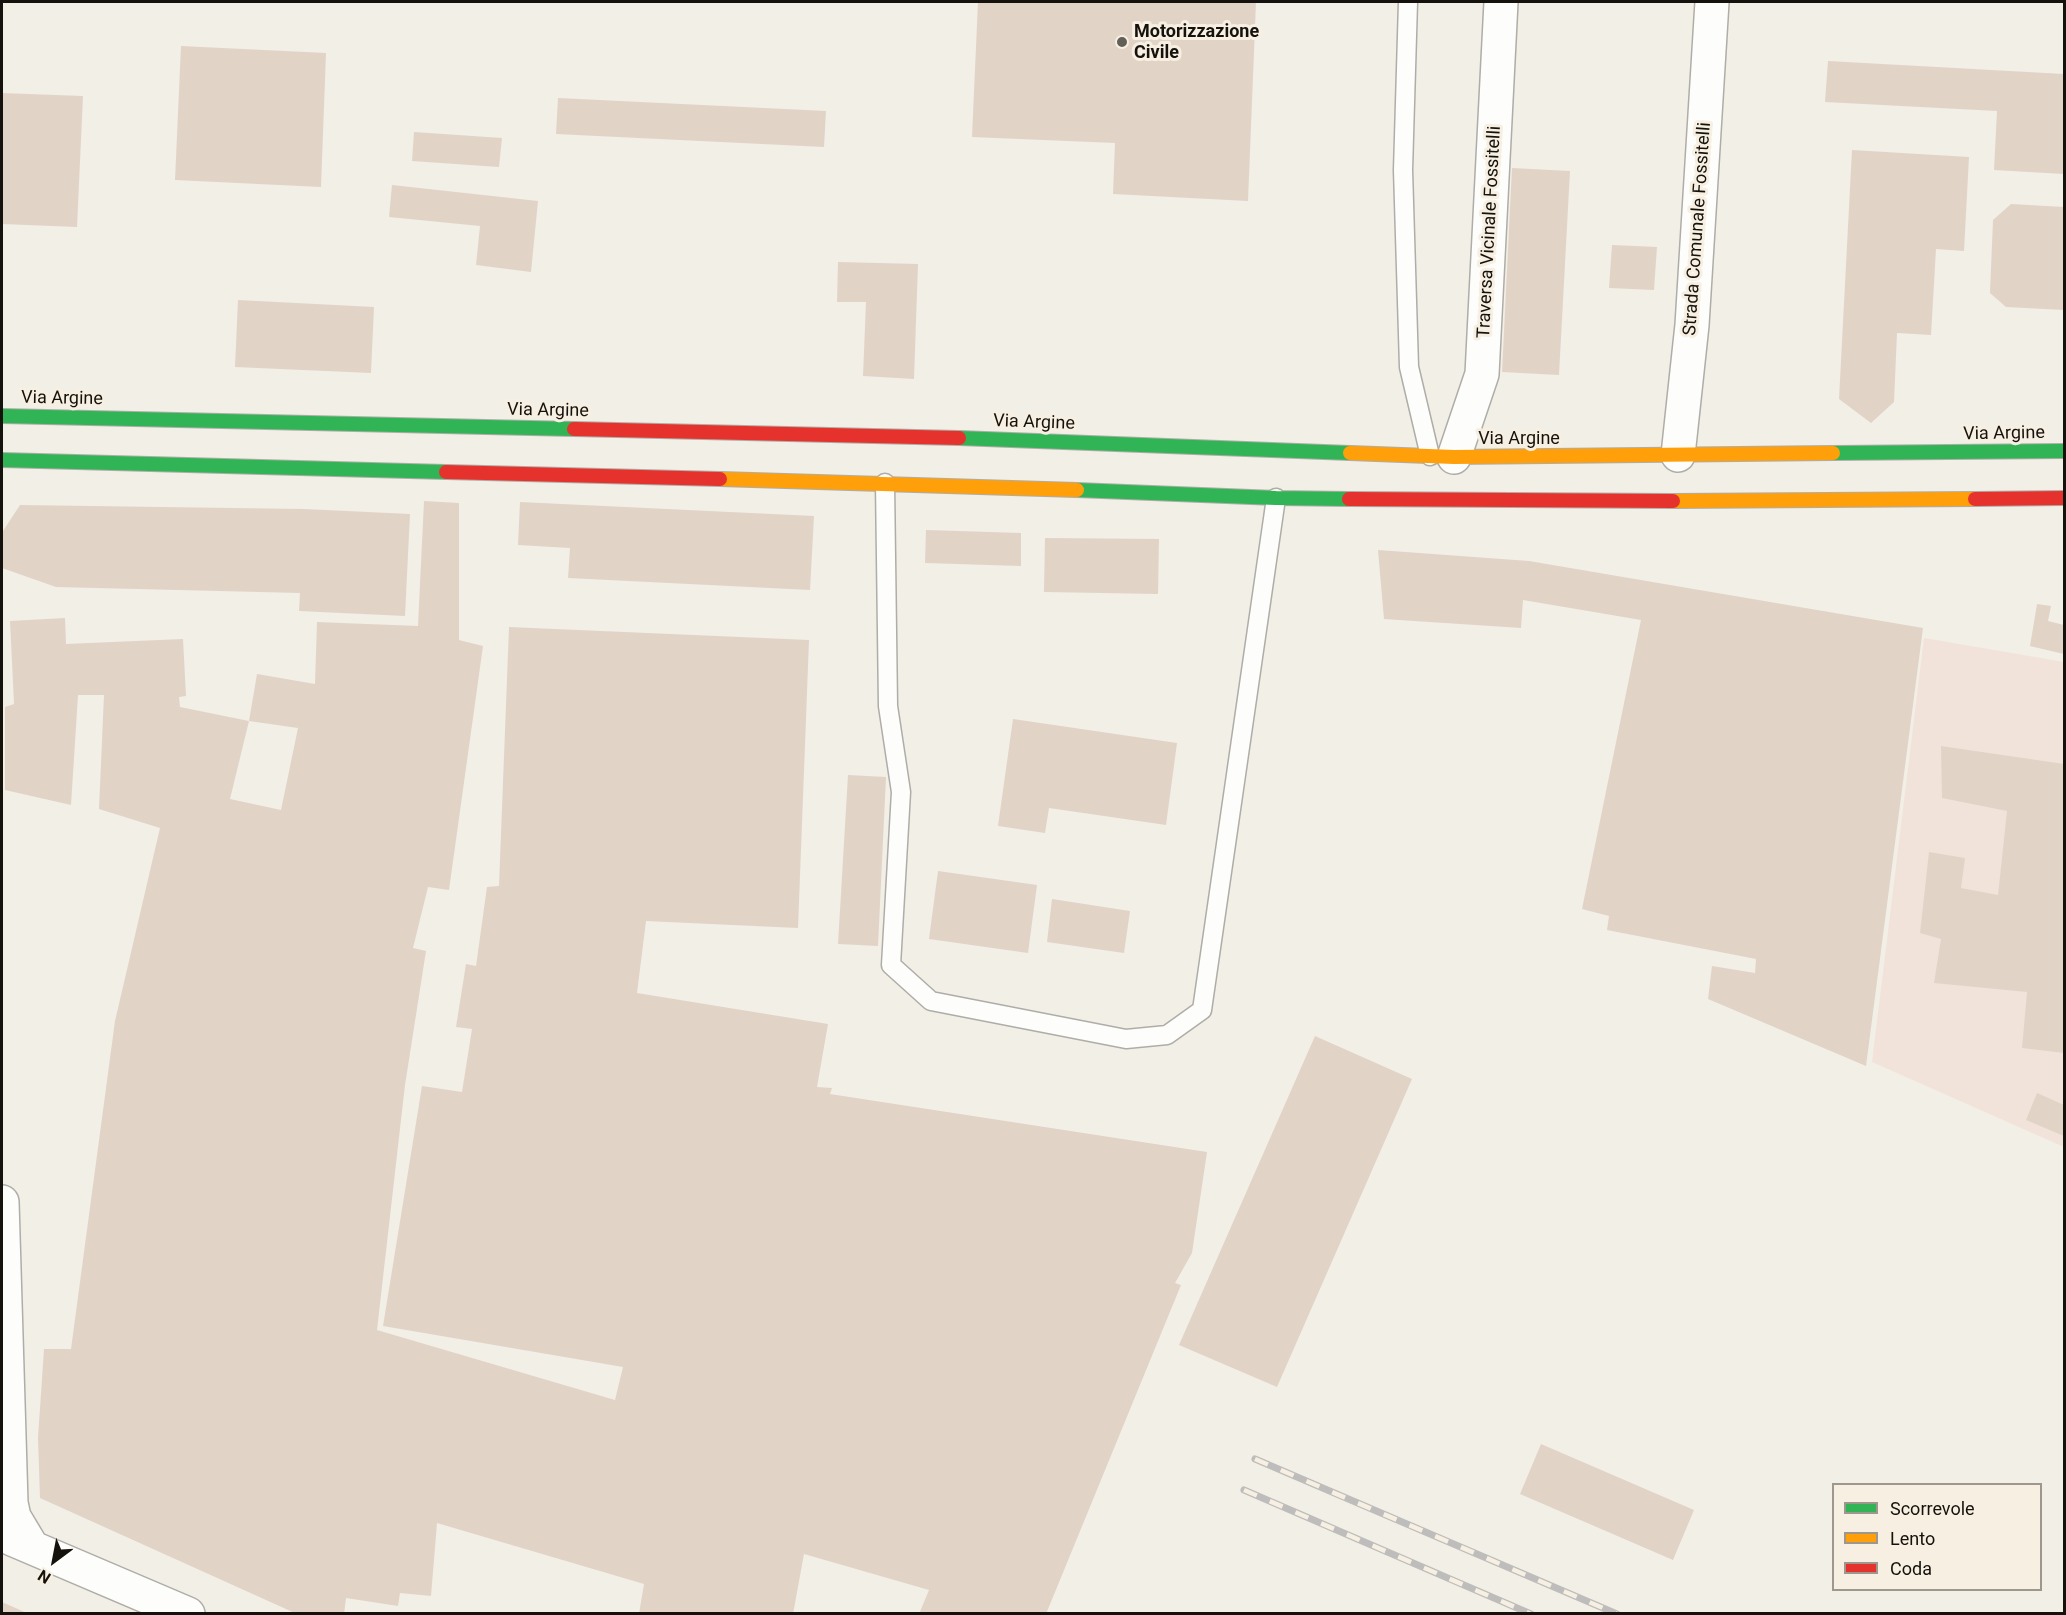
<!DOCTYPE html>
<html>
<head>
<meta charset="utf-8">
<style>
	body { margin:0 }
	#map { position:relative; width:2066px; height:1615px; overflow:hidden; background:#f2efe7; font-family:Roboto,sans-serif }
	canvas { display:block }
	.frame { position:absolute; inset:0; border:3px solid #15120d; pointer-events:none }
	.legend { position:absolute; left:1832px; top:1483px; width:210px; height:108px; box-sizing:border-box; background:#f7f0e2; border:2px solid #9d978d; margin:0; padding:8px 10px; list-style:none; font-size:18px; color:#15120d }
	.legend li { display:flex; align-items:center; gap:12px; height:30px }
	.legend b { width:30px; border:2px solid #9d978d }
	.north { position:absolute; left:24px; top:1531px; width:60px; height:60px; -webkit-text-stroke:4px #f7f0e2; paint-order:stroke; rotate:212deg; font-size:16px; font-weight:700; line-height:24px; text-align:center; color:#15120d }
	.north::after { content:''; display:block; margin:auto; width:21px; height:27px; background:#15120d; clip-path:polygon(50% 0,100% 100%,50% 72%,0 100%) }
</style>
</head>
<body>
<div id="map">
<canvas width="2066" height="1615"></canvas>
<div class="frame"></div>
<ul class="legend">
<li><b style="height:8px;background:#30b455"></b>Scorrevole</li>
<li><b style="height:8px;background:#ff9f0a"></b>Lento</li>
<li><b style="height:8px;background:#e5322d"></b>Coda</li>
</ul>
<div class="north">N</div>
</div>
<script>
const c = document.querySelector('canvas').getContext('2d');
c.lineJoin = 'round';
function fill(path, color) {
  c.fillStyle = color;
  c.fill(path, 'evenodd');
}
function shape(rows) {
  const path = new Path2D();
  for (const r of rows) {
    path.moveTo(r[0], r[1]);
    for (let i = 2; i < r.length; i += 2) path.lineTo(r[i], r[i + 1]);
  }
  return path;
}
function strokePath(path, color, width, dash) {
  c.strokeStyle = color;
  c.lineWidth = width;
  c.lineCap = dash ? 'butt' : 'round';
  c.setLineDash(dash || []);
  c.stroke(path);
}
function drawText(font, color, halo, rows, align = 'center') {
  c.font = font + ' Roboto,sans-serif';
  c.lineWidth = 6;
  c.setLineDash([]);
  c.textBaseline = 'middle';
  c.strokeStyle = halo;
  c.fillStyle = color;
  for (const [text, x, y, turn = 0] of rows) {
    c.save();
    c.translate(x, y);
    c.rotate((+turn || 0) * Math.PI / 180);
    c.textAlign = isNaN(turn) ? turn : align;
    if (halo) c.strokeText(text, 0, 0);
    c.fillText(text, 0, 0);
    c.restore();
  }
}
const industrial = shape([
	[1924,638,2064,662,2064,1147,1872,1062]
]);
const building = shape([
	[978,2,1256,2,1248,201,1113,194,1115,143,972,137],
	[181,46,326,53,321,187,175,180],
	[1828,61,2064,74,2064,174,1994,170,1997,111,1825,102],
	[2,93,83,96,77,227,2,224],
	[558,98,826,111,824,147,556,134],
	[414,132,502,138,499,167,412,161],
	[1852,150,1969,157,1964,251,1936,249,1931,335,1897,333,1894,402,1871,423,1839,399],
	[1512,168,1570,171,1559,375,1502,372],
	[392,185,538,201,531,272,476,265,480,226,389,217],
	[2011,204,2064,207,2064,310,2006,307,1990,293,1993,220],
	[1612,245,1657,247,1654,290,1609,288],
	[838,262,918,264,914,379,863,376,866,302,837,302],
	[238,300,374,307,371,373,235,367],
	[424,501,459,503,459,640,483,646,449,890,428,887,413,948,426,951,405,1085,377,1330,615,1400,623,1367,383,1326,422,1086,462,1092,472,1029,456,1027,466,964,476,966,487,887,499,886,509,627,809,640,798,928,646,921,637,993,828,1024,817,1087,832,1088,830,1094,1207,1152,1192,1253,1175,1283,1181,1285,1046,1614,919,1614,929,1590,804,1554,793,1614,639,1614,644,1584,437,1523,431,1596,400,1593,398,1606,346,1598,344,1614,297,1614,40,1498,38,1438,44,1349,71,1349,115,1021,160,828,99,809,104,695,78,695,71,805,5,790,5,707,14,704,10,621,65,618,66,644,183,639,186,696,179,697,180,707,249,721,257,674,315,684,317,622,418,626],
	[249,721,298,728,281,810,230,799],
	[520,502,814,516,810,590,568,578,570,548,518,545],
	[20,505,304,509,410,514,405,616,299,611,300,593,56,587,2,568,3,531],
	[926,530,1021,533,1021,566,925,563],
	[1045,538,1159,539,1158,594,1044,592],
	[1378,550,1529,561,1923,628,1866,1066,1708,999,1712,966,1755,973,1756,959,1607,930,1609,916,1582,909,1641,620,1523,600,1521,628,1384,619],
	[2037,604,2051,606,2048,621,2064,625,2064,654,2030,646],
	[1013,719,1177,743,1166,825,1049,808,1045,833,998,826],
	[1941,746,2064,764,2064,1053,2022,1048,2027,992,1934,983,1941,939,1920,933,1929,852,1965,858,1961,888,1998,895,2007,811,1942,798],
	[848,775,886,777,878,946,838,944],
	[938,871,1037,885,1028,953,929,939],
	[1052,899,1130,911,1124,953,1047,942],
	[1315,1036,1412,1079,1277,1387,1179,1345],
	[2037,1093,2064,1105,2064,1136,2026,1120],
	[1541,1444,1694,1510,1673,1560,1520,1494],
	[2,1602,29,1614,2,1614]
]);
const lane = shape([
	[1408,2,1403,170,1409,367,1430,456],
	[885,483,888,706,901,792,891,965,931,1001,1126,1039,1167,1035,1202,1010,1276,498]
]);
const street = shape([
	[1678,455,1692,325,1712,2],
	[1454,457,1482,374,1501,2],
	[2,1202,11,1503,14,1517,32,1547],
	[12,1539,188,1614]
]);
const fast = shape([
	[2,416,574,429],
	[959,438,1350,453],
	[1833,453,2064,451],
	[2,460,446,472],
	[1077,490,1276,498,1349,499]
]);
const slow = shape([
	[1350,453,1454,457,1833,453],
	[720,479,1077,490],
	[1673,501,1975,499]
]);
const jam = shape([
	[574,429,959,438],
	[446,472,720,479],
	[1349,499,1673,501],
	[1975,499,2064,498]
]);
const rail = shape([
	[1255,1459,1617,1614],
	[1244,1490,1531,1614]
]);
const markers = [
	[1122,42,6,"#625f59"]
];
const poiNames = [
	["Motorizzazione",1134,32],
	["Civile",1134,53]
];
const streetNames = [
	["Strada Comunale Fossitelli",1698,229,-86],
	["Traversa Vicinale Fossitelli",1490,232,-87],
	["Via Argine",62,399,1],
	["Via Argine",548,411,1],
	["Via Argine",1034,423,2],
	["Via Argine",2004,434,-1],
	["Via Argine",1519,439]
];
fill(industrial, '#f2e3da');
fill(building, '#e2d3c7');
strokePath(lane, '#afada7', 21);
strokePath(street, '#afada7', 36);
strokePath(fast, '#afada7', 16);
strokePath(slow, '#afada7', 16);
strokePath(jam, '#afada7', 16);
strokePath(lane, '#fdfdfb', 18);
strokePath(street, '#fdfdfb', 33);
strokePath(fast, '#30b455', 14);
strokePath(slow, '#ff9f0a', 14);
strokePath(jam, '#e5322d', 14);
strokePath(rail, '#bebdbb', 7);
strokePath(rail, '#f7f0e2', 4.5, [14]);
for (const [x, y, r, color] of markers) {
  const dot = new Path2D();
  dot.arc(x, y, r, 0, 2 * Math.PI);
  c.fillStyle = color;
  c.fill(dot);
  strokePath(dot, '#f7f0e2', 2);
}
drawText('bold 18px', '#15120d', '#f7f0e2', poiNames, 'left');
drawText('18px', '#15120d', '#f7f0e2', streetNames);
</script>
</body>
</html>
